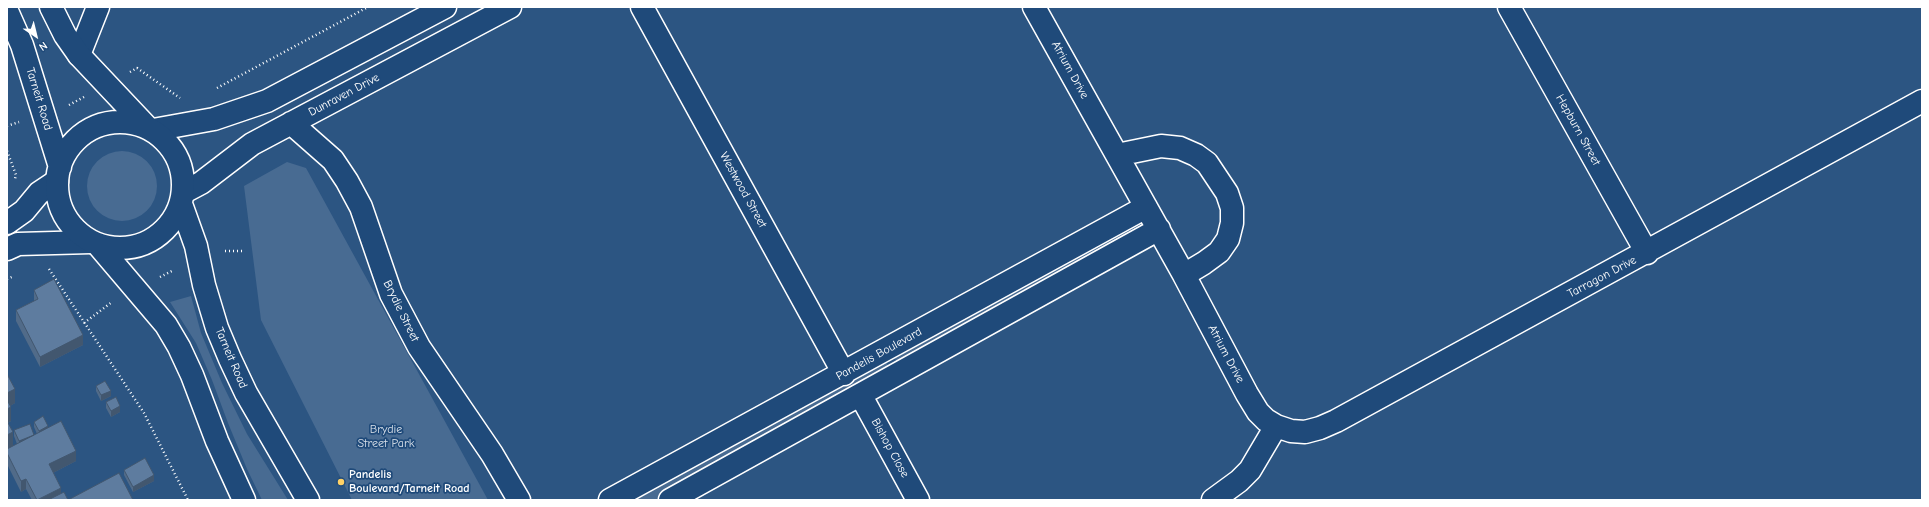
<!DOCTYPE html>
<html>
<head>
<meta charset="utf-8">
<style>
	body { margin:0 }
	#map { position:relative; width:1929px; height:507px; overflow:hidden; background:#2c5582; font-family:"Comic Neue",sans-serif }
	canvas { display:block }
	.frame { position:absolute; inset:0; border:8px solid #fff; pointer-events:none }
	.north { position:absolute; left:16px; top:16px; width:40px; height:40px; -webkit-text-stroke:3px #1f4a7a; paint-order:stroke; rotate:145deg; font-size:11px; font-weight:700; line-height:16px; text-align:center; color:#fff }
	.north::after { content:''; display:block; margin:auto; width:14px; height:18px; background:#fff; clip-path:polygon(50% 0,100% 100%,50% 72%,0 100%) }
</style>
</head>
<body>
<div id="map">
<canvas width="1929" height="507"></canvas>
<div class="frame"></div>
<div class="north">N</div>
</div>
<script>
const c = document.querySelector('canvas').getContext('2d');
c.lineJoin = 'round';
function fill(path, color) {
  c.fillStyle = color;
  c.fill(path, 'evenodd');
}
function shape(rows) {
  const path = new Path2D();
  for (const r of rows) {
    if (r.length === 3) {
      path.moveTo(r[0] + r[2], r[1]);
      path.arc(r[0], r[1], r[2], 0, 2 * Math.PI);
      continue;
    }
    path.moveTo(r[0], r[1]);
    for (let i = 2; i < r.length; i += 2) path.lineTo(r[i], r[i + 1]);
  }
  return path;
}
function strokePath(path, color, width, dash) {
  c.strokeStyle = color;
  c.lineWidth = width;
  c.lineCap = dash ? 'butt' : 'round';
  c.setLineDash(dash || []);
  c.stroke(path);
}
function drawText(font, color, halo, rows, align = 'center') {
  c.font = font + ' "Comic Neue",sans-serif';
  c.lineWidth = 3.5;
  c.setLineDash([]);
  c.textBaseline = 'middle';
  c.strokeStyle = halo;
  c.fillStyle = color;
  for (const [text, x, y, turn = 0] of rows) {
    c.save();
    c.translate(x, y);
    c.rotate((+turn || 0) * Math.PI / 180);
    c.textAlign = isNaN(turn) ? turn : align;
    if (halo) c.strokeText(text, 0, 0);
    c.fillText(text, 0, 0);
    c.restore();
  }
}
const green = shape([
	[122,186,35],
	[287,162,306,168,488,500,352,500,261,320,244,186],
	[1128,232,1113,246,899,366,893,355,1117,235],
	[191,296,201,333,222,383,247,434,288,500,262,500,247,469,228,423,212,380,196,343,170,302],
	[885,360,891,371,655,500,630,500]
]);
const path = shape([
	[130,72,137,68,180,98],
	[217,88,368,7],
	[69,105,84,97],
	[7,126,19,122],
	[7,151,16,175,15,179],
	[225,251,242,251],
	[49,269,144,413,188,500],
	[160,277,174,270],
	[7,279,14,276],
	[84,323,112,302]
]);
const minor = shape([
	[642,7,844,374],
	[1034,7,1184,275,1247,394,1258,412,1266,420,1276,426,1291,431,1305,432,1320,428,1336,421,1922,101],
	[1509,7,1647,253],
	[79,55,98,7],
	[291,123,333,160,347,181,361,207,391,294,419,347,492,454,519,500],
	[153,130,214,119,267,101,445,7],
	[1117,155,1161,146,1180,148,1196,155,1207,163,1227,193,1232,208,1232,223,1228,239,1219,252,1204,263,1184,275],
	[184,192,201,183,252,144,510,7],
	[7,223,24,211,39,193,57,181],
	[7,249,18,244,91,242],
	[861,396,918,500],
	[610,500,1146,207],
	[670,500,1159,229],
	[1213,500,1239,481,1250,470,1276,426]
]);
const major = shape([
	[51,7,65,35,79,55,146,126],
	[7,11,22,45,60,167],
	[120,185,63],
	[181,204,196,246,204,285,217,328,230,359,246,393,308,500],
	[98,245,166,325,179,347,192,375,217,441,244,500]
]);
const wall = shape([
	[34,290,83,345,40,367,16,321,16,310,34,301],
	[7,374,15,403,10,406,11,421,8,423,13,446,17,444,14,436,14,430,34,435,37,434,34,427,34,422,48,428,76,461,53,473,61,493,68,500,133,500,32,500,26,489,21,492,7,464],
	[96,386,111,396,101,401,96,391],
	[106,402,120,412,111,417,106,408],
	[124,470,154,481,133,492,124,475]
]);
const shadedWall = shape([
	[83,335,83,345,40,367,40,357],
	[15,389,15,403,7,408,7,393],
	[111,391,111,396,101,401,101,395],
	[120,406,120,412,111,417,111,411],
	[11,407,11,421,7,423,7,409],
	[48,426,48,432,39,436,39,431],
	[13,432,13,447,7,450,7,435],
	[34,435,34,440,19,447,19,441],
	[76,451,76,461,49,475,49,464],
	[154,475,154,481,133,492,133,487],
	[26,479,26,489,21,492,21,481],
	[61,488,61,499,59,500,38,500]
]);
const building = shape([
	[54,279,83,335,40,357,16,310,38,299,34,290,54,279],
	[7,374,15,389,7,393,7,374],
	[105,381,111,391,101,395,96,386,105,381],
	[116,397,120,406,111,411,106,402,116,397],
	[7,400,11,407,7,409,7,400],
	[43,416,48,426,39,431,34,422,43,416],
	[7,421,13,432,7,435,7,421],
	[61,421,76,451,49,464,61,488,37,500,26,479,21,481,7,453,7,449,61,421],
	[30,424,34,435,19,441,14,430,30,424],
	[145,458,154,475,133,487,124,470,145,458],
	[119,473,133,500,48,500,64,492,68,500,119,473]
]);
const markers = [
	[341,482,4,"#ffd166"]
];
const streetNames = [
	["Atrium Drive",1070,70,61],
	["Dunraven Drive",344,95,-28],
	["Tarneit Road",39,99,73],
	["Hepburn Street",1578,130,61],
	["Westwood Street",743,190,61],
	["Tarragon Drive",1602,277,-28],
	["Brydie Street",401,311,64],
	["Pandelis Boulevard",879,354,-29],
	["Atrium Drive",1226,354,62],
	["Tarneit Road",231,358,67],
	["Bishop Close",890,448,61]
];
const parkNames = [
	["Brydie",386,430],
	["Street Park",386,444]
];
const poiNames = [
	["Pandelis",349,475],
	["Boulevard/Tarneit Road",349,489]
];
fill(green, '#486b92');
strokePath(minor, '#fff', 25);
strokePath(major, '#fff', 25);
strokePath(path, '#fff', 2.5, [1, 3]);
strokePath(minor, '#1f4a7a', 22);
strokePath(major, '#1f4a7a', 22);
fill(wall, '#516b89');
fill(shadedWall, '#42576f');
fill(building, '#5e7c9f');
strokePath(building, '#42576f', 1);
for (const [x, y, r, color] of markers) {
  const dot = new Path2D();
  dot.arc(x, y, r, 0, 2 * Math.PI);
  c.fillStyle = color;
  c.fill(dot);
  strokePath(dot, '#1f4a7a', 1.5);
}
drawText('12px', '#fff', '#1f4a7a', streetNames);
drawText('12px', '#dae1e9', '#1f4a7a', parkNames);
drawText('bold 12px', '#fff', '#1f4a7a', poiNames, 'left');
</script>
</body>
</html>
